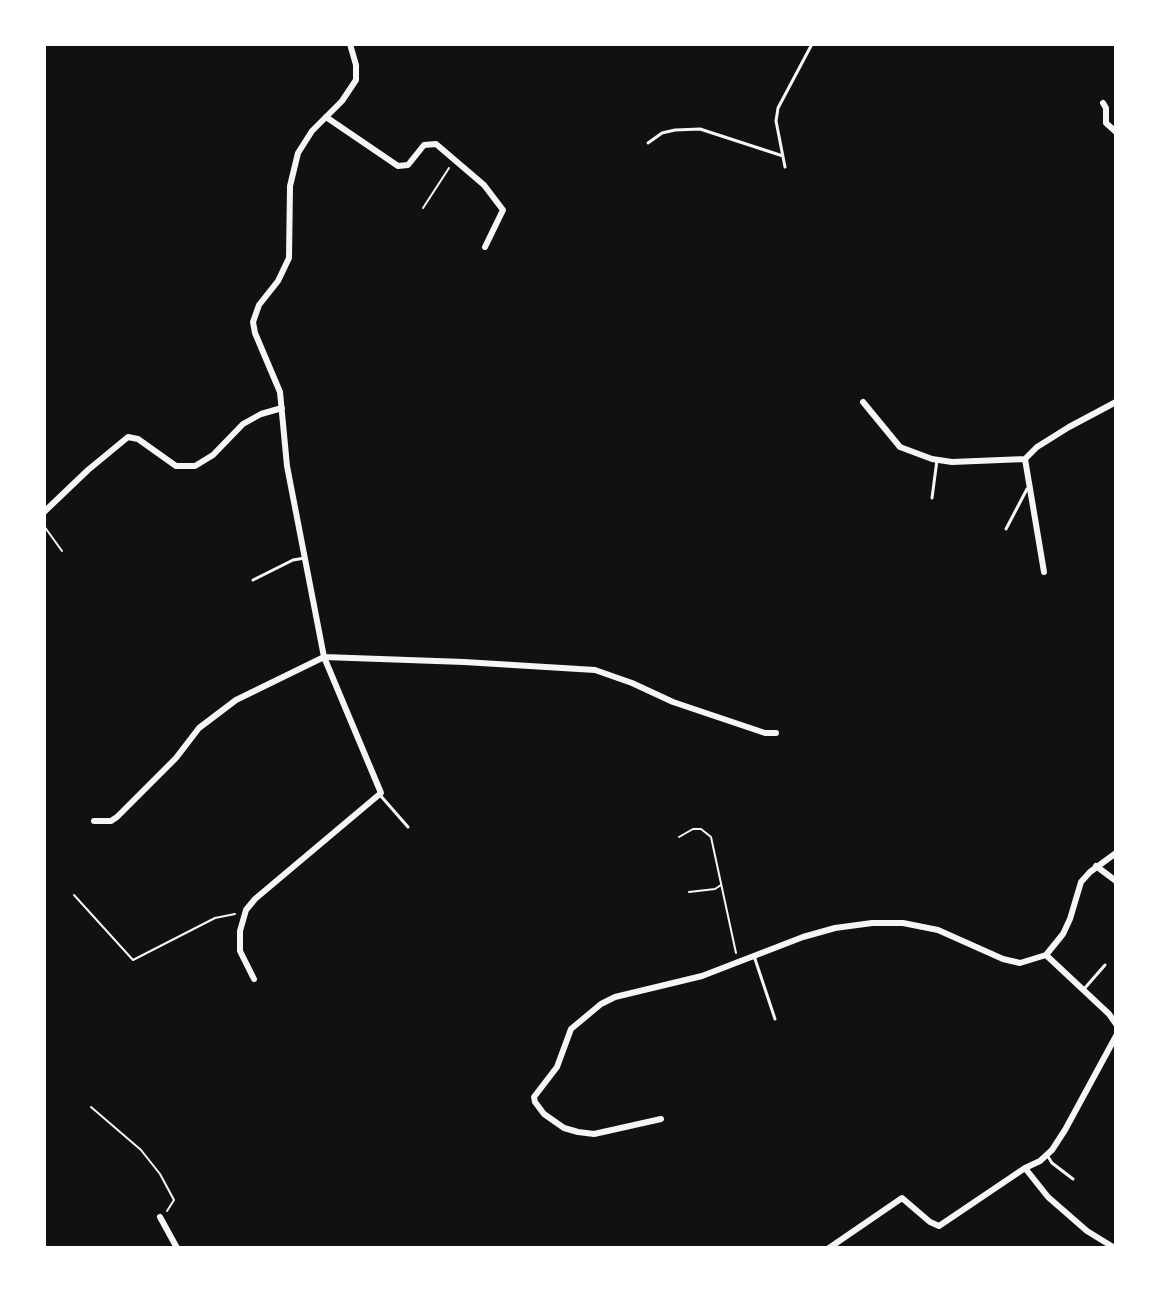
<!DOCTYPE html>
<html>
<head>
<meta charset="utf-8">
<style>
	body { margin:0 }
	#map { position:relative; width:1160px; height:1292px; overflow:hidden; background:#111; font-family:"DejaVu Sans",sans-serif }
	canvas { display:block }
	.frame { position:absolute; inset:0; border:46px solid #fff; pointer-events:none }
</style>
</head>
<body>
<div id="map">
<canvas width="1160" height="1292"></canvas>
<div class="frame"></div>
</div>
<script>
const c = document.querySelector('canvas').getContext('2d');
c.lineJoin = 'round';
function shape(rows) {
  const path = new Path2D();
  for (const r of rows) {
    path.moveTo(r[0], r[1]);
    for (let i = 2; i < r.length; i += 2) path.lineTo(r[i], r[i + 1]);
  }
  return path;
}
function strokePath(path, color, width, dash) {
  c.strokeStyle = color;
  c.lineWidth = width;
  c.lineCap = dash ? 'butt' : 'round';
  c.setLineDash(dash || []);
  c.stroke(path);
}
const path = shape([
	[423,208,449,168],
	[44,526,62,551],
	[679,837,693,829,701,829,711,837,736,953],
	[689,892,715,889,721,885],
	[74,895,133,960,215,918,235,914],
	[91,1107,141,1150,160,1174,174,1200,167,1211]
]);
const service = shape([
	[648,143,662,133,675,130,700,129,783,156],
	[785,167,776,121,778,108,812,44],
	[932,498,937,460],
	[1006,529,1027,489],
	[253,580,293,560,305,558],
	[380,795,408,827],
	[754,956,775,1019],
	[1084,989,1105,965],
	[44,1078,44,1079],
	[1047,1155,1052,1163,1073,1179]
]);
const minor = shape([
	[1103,103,1106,108,1106,123,1116,132],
	[326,117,398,166,408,165,424,145,436,144,484,185,503,210,485,247],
	[863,402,900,447,932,459,952,462,1025,459,1037,447,1069,427,1116,402],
	[1025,459,1044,572],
	[44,512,88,470,128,437,138,439,176,466,195,466,213,455,243,424,261,414,282,408],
	[94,821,111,821,117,817,176,758,199,728,236,700,324,657,464,662,595,670,632,683,673,702,765,733,776,733],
	[1096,866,1116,881],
	[1046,955,1109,1014,1116,1024],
	[254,979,240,951,240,931,246,910,255,899,381,793,324,657,287,466,280,392,255,333,253,322,259,305,278,281,289,258,290,186,298,153,312,131,342,101,356,80,356,65,350,44],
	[661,1119,594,1134,578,1132,564,1128,544,1114,535,1102,534,1097,557,1067,571,1029,601,1004,615,997,702,976,803,937,835,928,872,923,903,923,938,930,1003,959,1020,963,1046,955,1063,934,1070,919,1081,882,1090,872,1116,853],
	[1025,1168,1048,1197,1087,1231,1113,1247,1116,1246],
	[160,1217,177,1248],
	[829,1248,902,1198,930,1222,939,1226,1025,1168,1040,1161,1052,1150,1065,1130,1116,1036]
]);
strokePath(path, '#f5f5f5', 2);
strokePath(service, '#f5f5f5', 3);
strokePath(minor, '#f5f5f5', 6);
</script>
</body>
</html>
